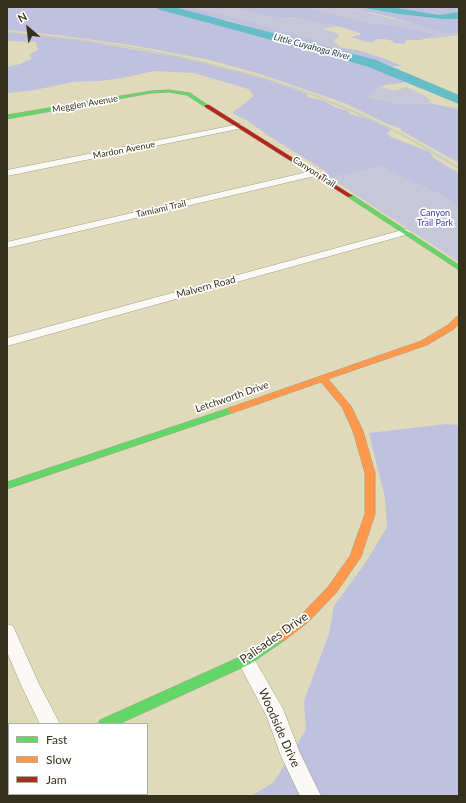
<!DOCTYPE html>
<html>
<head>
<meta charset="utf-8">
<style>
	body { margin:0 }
	#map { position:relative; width:466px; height:803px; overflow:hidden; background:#dfdaba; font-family:Lato,sans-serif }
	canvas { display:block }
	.frame { position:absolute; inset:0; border:8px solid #343019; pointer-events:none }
	.legend { position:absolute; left:8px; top:723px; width:140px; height:72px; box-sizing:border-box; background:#fff; border:1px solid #aeaca3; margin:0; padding:5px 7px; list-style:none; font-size:12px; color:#343019 }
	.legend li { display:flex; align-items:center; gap:8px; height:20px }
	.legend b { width:20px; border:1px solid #aeaca3 }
	.north { position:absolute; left:8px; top:8px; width:40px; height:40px; -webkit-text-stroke:3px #fff; paint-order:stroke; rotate:332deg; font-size:11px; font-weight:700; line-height:16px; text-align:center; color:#343019 }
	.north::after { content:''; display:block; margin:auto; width:14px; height:18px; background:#343019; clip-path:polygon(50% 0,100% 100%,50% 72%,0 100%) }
</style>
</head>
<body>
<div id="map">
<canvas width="466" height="803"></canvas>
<div class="frame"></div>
<ul class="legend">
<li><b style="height:5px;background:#63d668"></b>Fast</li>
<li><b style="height:5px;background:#ff974d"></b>Slow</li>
<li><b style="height:5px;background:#b3261e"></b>Jam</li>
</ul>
<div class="north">N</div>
</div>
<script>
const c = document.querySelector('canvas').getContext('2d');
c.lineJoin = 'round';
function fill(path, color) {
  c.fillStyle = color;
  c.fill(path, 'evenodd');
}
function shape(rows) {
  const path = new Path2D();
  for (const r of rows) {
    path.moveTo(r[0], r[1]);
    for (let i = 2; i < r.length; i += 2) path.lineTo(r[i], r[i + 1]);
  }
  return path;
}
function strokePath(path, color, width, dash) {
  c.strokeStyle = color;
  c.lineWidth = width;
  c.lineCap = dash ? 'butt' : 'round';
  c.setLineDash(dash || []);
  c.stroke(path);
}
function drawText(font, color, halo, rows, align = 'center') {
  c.font = font + ' Lato,sans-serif';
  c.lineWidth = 3.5;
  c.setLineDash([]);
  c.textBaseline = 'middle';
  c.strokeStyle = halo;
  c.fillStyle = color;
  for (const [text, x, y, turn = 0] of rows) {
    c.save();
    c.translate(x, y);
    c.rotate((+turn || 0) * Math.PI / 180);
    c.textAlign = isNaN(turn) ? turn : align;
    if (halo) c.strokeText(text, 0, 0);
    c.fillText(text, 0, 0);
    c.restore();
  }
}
const green = shape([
	[191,7,234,7,263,15,290,19,297,18,337,26,323,29,339,34,339,37,333,41,341,47,330,46,305,37,244,20],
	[304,7,345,7,459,35,427,39,436,36,432,33,398,26,358,21],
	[381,87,395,91,406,87,424,95,431,101,424,104,397,104,368,96,373,92],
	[380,166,451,200,459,207,459,262,330,178]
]);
const forest = shape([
	[7,7,151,7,266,39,289,42,312,52,355,62,394,74,407,80,402,83,385,85,376,89,369,97,397,104,424,104,429,103,459,109,459,163,402,131,400,128,387,124,347,104,260,74,210,60,137,46,65,36,7,30],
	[167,7,191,7,244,20,305,37,330,46,357,50,383,58,402,66,392,66,311,44,227,20,199,16],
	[234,7,304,7,358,21,398,26,432,33,436,36,420,40,407,40,404,44,394,43,393,41,384,39,377,39,373,42,366,42,351,37,362,34,345,28,298,18,281,18,263,15],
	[345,7,359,7,398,14,443,19,459,19,459,34,441,32,391,17],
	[392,7,459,7,459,12,439,15],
	[7,32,59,37,178,57,262,78,307,94,307,97,324,101,335,107,348,111,350,114,372,120,390,129,390,131,387,133,391,137,430,152,433,157,446,166,459,173,459,207,451,200,380,166,330,178,325,171,269,136,248,121,232,113,254,96,248,89,194,73,154,71,122,78,100,81,72,82,35,90,7,93,7,67,20,64,31,59,30,54,38,50,36,42,7,41],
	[446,424,459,425,459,796,251,796,274,782,306,730,304,701,329,634,334,606,366,562,387,527,385,498,369,433]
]);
const water = shape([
	[359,7,392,7,439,15,459,12,459,19,443,19,398,14]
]);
const river = shape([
	[156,7,174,7,376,60,459,95,459,104,366,66,157,9,156,7]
]);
const street = shape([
	[240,124,244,126,243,128,7,176,7,170,240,124],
	[316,170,320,173,319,175,7,248,7,242,316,170],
	[406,229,411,232,409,234,7,346,7,338,406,229],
	[7,624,13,626,39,684,60,724,40,724,22,687,7,652,7,624],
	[246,652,252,655,283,709,300,753,321,796,300,796,281,756,267,717,237,660,240,655,246,652],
	[7,759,9,759,9,777,7,777,7,759]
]);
const fast = shape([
	[169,90,190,93,209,106,205,107,187,95,169,92,151,93,7,119,7,115,151,91,169,90],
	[348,195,352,195,459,265,459,270,348,197,348,195],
	[232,407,237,410,235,412,7,489,7,482,232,407],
	[281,631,285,632,287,636,285,640,250,664,119,724,98,724,100,720,242,656,281,631]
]);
const slow = shape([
	[456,317,459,317,459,323,454,329,427,345,328,379,351,406,363,431,375,473,375,514,361,557,336,593,307,623,285,640,281,641,277,640,275,636,277,632,299,617,328,587,350,556,365,514,365,473,353,431,342,407,321,382,235,412,232,413,227,410,229,408,421,341,448,325,456,317]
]);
const jam = shape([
	[205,105,209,105,353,196,348,197,205,107,205,105]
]);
const railFar1 = shape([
	[7,32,81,40,135,48,198,61,263,78,311,94,357,113,403,135,439,156]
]);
const rail = shape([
	[437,155,459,168]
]);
const farWaternames = [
	["Little Cuyahoga River",312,47,15]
];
const farStreetnames = [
	["Megglen Avenue",85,104,-10],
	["Mardon Avenue",124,150,-11],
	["Canyon Trail",314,172,33],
	["Tamiami Trail",161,209,-13]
];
const farParknames = [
	["Canyon",435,213],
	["Trail Park",435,223]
];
const streetNames = [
	["Malvern Road",206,287,-15],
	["Letchworth Drive",232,397,-19]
];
const nearStreetnames = [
	["Palisades Drive",274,638,-35],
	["Woodside Drive",279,728,66]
];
fill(green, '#c6c7d8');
fill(forest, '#c0c1de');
fill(water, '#66bcc9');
fill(river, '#66bcc9');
strokePath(street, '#a39f86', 1);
strokePath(fast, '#a39f86', 1);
strokePath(slow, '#a39f86', 1);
strokePath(jam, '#a39f86', 1);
fill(street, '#faf9f5');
fill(fast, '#63d668');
fill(slow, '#ff974d');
fill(jam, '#b3261e');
strokePath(railFar1, '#cccbc2', 1.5);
strokePath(rail, '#cccbc2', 2);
drawText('italic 9px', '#223c44', '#fff', farWaternames);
drawText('9px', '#343019', '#fff', farStreetnames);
drawText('9px', '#4339aa', '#fff', farParknames);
drawText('10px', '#343019', '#fff', streetNames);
drawText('12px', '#343019', '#fff', nearStreetnames);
</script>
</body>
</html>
